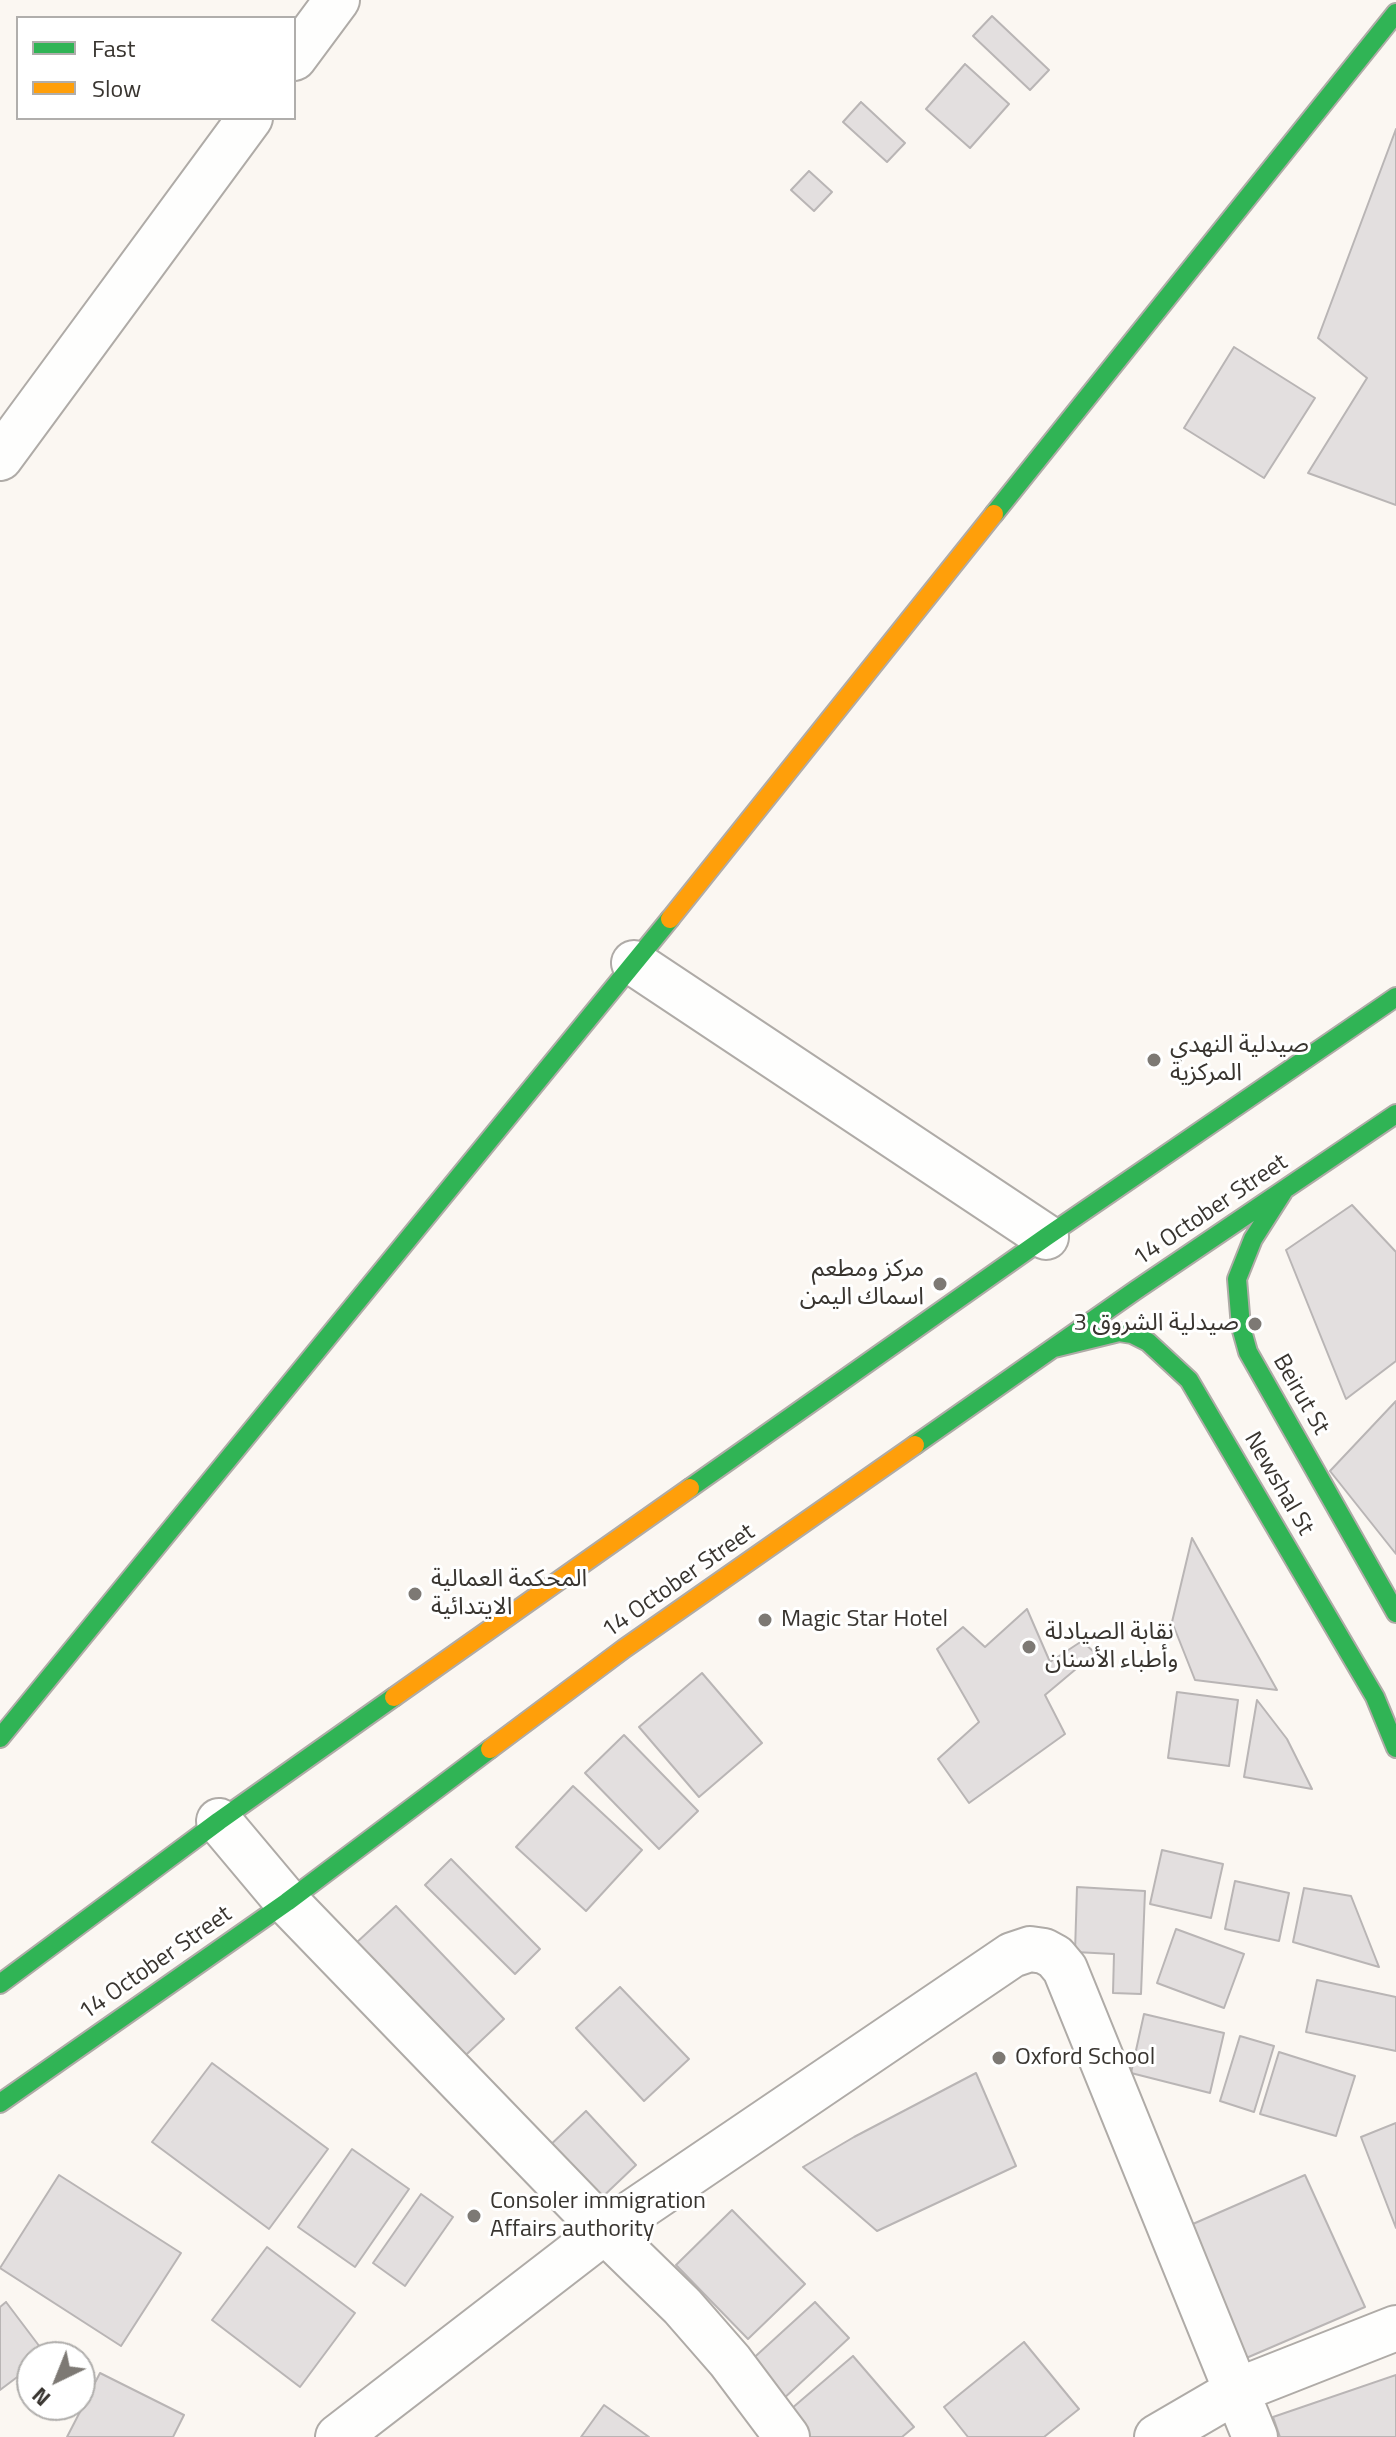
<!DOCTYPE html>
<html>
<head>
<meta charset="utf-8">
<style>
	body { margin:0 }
	#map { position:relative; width:1396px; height:2437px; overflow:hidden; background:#fbf7f2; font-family:"Titillium Web",sans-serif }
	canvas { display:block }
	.legend { position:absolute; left:16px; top:16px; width:280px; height:104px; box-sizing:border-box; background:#fff; border:2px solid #b0aeac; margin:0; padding:10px 14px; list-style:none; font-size:24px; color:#393530 }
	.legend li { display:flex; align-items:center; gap:16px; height:40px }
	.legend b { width:40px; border:2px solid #b0aeac }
	.north { position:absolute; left:16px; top:2341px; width:80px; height:80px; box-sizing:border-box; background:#fff; border:2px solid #b0aeac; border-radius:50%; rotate:223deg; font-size:22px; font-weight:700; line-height:32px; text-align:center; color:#393530 }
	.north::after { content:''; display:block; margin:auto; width:28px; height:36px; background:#7d7974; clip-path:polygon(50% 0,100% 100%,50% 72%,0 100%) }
</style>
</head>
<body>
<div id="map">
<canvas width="1396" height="2437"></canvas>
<ul class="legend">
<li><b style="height:10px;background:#30b455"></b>Fast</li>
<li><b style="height:10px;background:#ff9f0a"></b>Slow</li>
</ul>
<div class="north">N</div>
</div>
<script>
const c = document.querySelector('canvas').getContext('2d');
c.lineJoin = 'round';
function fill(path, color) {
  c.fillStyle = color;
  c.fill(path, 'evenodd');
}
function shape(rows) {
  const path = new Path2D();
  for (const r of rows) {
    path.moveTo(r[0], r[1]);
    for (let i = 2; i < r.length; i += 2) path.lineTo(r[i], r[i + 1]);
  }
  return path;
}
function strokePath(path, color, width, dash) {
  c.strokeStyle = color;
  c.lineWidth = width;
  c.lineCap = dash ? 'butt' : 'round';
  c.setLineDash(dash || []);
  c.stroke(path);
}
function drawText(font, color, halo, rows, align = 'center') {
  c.font = font + ' "Titillium Web","Noto Sans Arabic",sans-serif';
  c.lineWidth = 6;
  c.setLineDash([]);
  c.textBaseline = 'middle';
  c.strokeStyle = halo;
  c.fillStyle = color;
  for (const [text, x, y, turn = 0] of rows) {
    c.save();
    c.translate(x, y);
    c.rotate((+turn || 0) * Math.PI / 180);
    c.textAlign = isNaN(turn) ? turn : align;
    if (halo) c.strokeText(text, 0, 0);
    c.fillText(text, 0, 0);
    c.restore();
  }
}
const building = shape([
	[992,16,1049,70,1030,90,973,36,992,16],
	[965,64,1009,104,970,148,926,109,965,64],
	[861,102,905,143,887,162,843,122,861,102],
	[1396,129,1396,505,1308,473,1367,378,1318,338,1396,129],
	[809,171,832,192,814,211,791,190,809,171],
	[1234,347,1315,398,1264,478,1184,428,1234,347],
	[1352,1205,1396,1252,1396,1361,1346,1399,1286,1250,1352,1205],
	[1396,1401,1396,1554,1330,1471,1396,1401],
	[1192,1538,1277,1690,1195,1680,1172,1622,1192,1538],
	[1027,1609,1050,1662,1082,1641,1095,1653,1045,1695,1065,1734,969,1803,938,1759,979,1722,937,1649,963,1627,985,1647,1027,1609],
	[702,1673,762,1743,699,1797,639,1727,702,1673],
	[1177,1692,1238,1700,1229,1766,1168,1758,1177,1692],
	[1257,1700,1287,1739,1312,1789,1244,1777,1257,1700],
	[624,1735,698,1811,659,1849,585,1773,624,1735],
	[573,1786,642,1850,586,1911,516,1847,573,1786],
	[1162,1850,1223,1864,1211,1918,1150,1904,1162,1850],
	[451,1859,540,1949,515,1974,425,1885,451,1859],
	[1235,1881,1289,1893,1279,1941,1225,1929,1235,1881],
	[1077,1887,1145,1891,1141,1994,1113,1993,1114,1954,1075,1952,1077,1887],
	[1304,1888,1351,1896,1379,1967,1293,1942,1304,1888],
	[396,1906,504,2019,450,2070,342,1956,396,1906],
	[1176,1929,1244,1954,1224,2008,1157,1983,1176,1929],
	[1317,1980,1396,1997,1396,2051,1306,2032,1317,1980],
	[620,1987,689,2059,644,2101,576,2028,620,1987],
	[1144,2014,1224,2033,1210,2093,1131,2073,1144,2014],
	[1240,2036,1274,2046,1254,2112,1220,2101,1240,2036],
	[1279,2052,1355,2076,1336,2136,1260,2114,1279,2052],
	[212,2063,328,2149,269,2229,152,2142,212,2063],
	[976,2073,1016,2166,877,2231,803,2167,854,2137,976,2073],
	[586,2111,636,2165,594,2205,544,2151,586,2111],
	[1396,2123,1396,2228,1361,2137,1396,2123],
	[352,2149,409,2189,355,2267,298,2227,352,2149],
	[59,2175,181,2253,121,2346,0,2268,59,2175],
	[1305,2175,1365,2307,1244,2359,1186,2227,1305,2175],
	[421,2194,453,2217,405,2286,373,2263,421,2194],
	[732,2210,805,2284,748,2339,676,2265,732,2210],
	[267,2247,355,2313,300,2387,212,2320,267,2247],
	[6,2302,46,2355,32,2357,32,2366,0,2390,0,2307,6,2302],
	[815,2302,849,2338,781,2401,747,2364,815,2302],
	[1024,2342,1079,2409,1044,2437,968,2437,944,2407,1024,2342],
	[853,2356,914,2427,902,2437,803,2437,784,2415,853,2356],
	[100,2373,184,2415,173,2437,67,2437,100,2373],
	[1396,2375,1396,2437,1280,2437,1273,2417,1396,2375],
	[604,2405,649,2437,581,2437,604,2405]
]);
const street = shape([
	[294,58,337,0],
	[0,458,250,118],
	[634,963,1046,1237],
	[219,1821,287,1902,605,2231,682,2306,730,2361,787,2437],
	[338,2437,605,2231,1012,1955,1030,1949,1044,1951,1055,1957,1065,1969,1255,2437],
	[1157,2437,1236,2391,1396,2328]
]);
const fast = shape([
	[994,514,1396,13],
	[1283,1192,1253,1239,1237,1279,1241,1327,1248,1352,1396,1613],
	[1054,1348,1119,1332,1132,1334,1148,1342,1189,1380,1375,1697,1396,1748],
	[915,1445,1136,1290,1396,1114],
	[690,1488,1046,1237,1396,997],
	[0,1738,670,919],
	[0,1984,219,1821,394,1697],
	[0,2103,287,1902,490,1749]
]);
const slow = shape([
	[670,919,994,514],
	[394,1697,690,1488],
	[490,1749,625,1648,915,1445]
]);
const markers = [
	[1154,1060,8,"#7d7974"],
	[940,1284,8,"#7d7974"],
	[1255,1324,8,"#7d7974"],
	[415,1594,8,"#7d7974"],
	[765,1620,8,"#7d7974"],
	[1029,1647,8,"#7d7974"],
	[999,2058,8,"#7d7974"],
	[474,2216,8,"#7d7974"]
];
const poiNames = [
	["صيدلية النهدي",1170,1046],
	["المركزية",1170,1074],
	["مركز ومطعم",924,1270,"right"],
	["اسماك اليمن",924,1298,"right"],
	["صيدلية الشروق 3",1239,1324,"right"],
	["المحكمة العمالية",431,1580],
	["الايتدائية",431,1608],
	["Magic Star Hotel",781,1620],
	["نقابة الصيادلة",1045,1633],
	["وأطباء الأسنان",1045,1661],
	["Oxford School",1015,2058],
	["Consoler immigration",490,2202],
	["Affairs authority",490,2230]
];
const streetNames = [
	["14 October Street",1211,1211,-34],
	["Beirut St",1300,1395,60],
	["Newshal St",1278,1484,60],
	["14 October Street",679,1582,-35],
	["14 October Street",156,1964,-35]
];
fill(building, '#e3dfdf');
strokePath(building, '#b9b5b5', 2);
strokePath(street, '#afaba7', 48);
strokePath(fast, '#afaba7', 22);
strokePath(slow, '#afaba7', 22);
strokePath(street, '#fefefd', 44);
strokePath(fast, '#30b455', 18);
strokePath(slow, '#ff9f0a', 18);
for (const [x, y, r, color] of markers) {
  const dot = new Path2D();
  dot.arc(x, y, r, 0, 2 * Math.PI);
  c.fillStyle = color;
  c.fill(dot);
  strokePath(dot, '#fff', 3);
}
drawText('24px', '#393530', '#fff', poiNames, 'left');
drawText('24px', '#393530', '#fff', streetNames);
</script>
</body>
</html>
